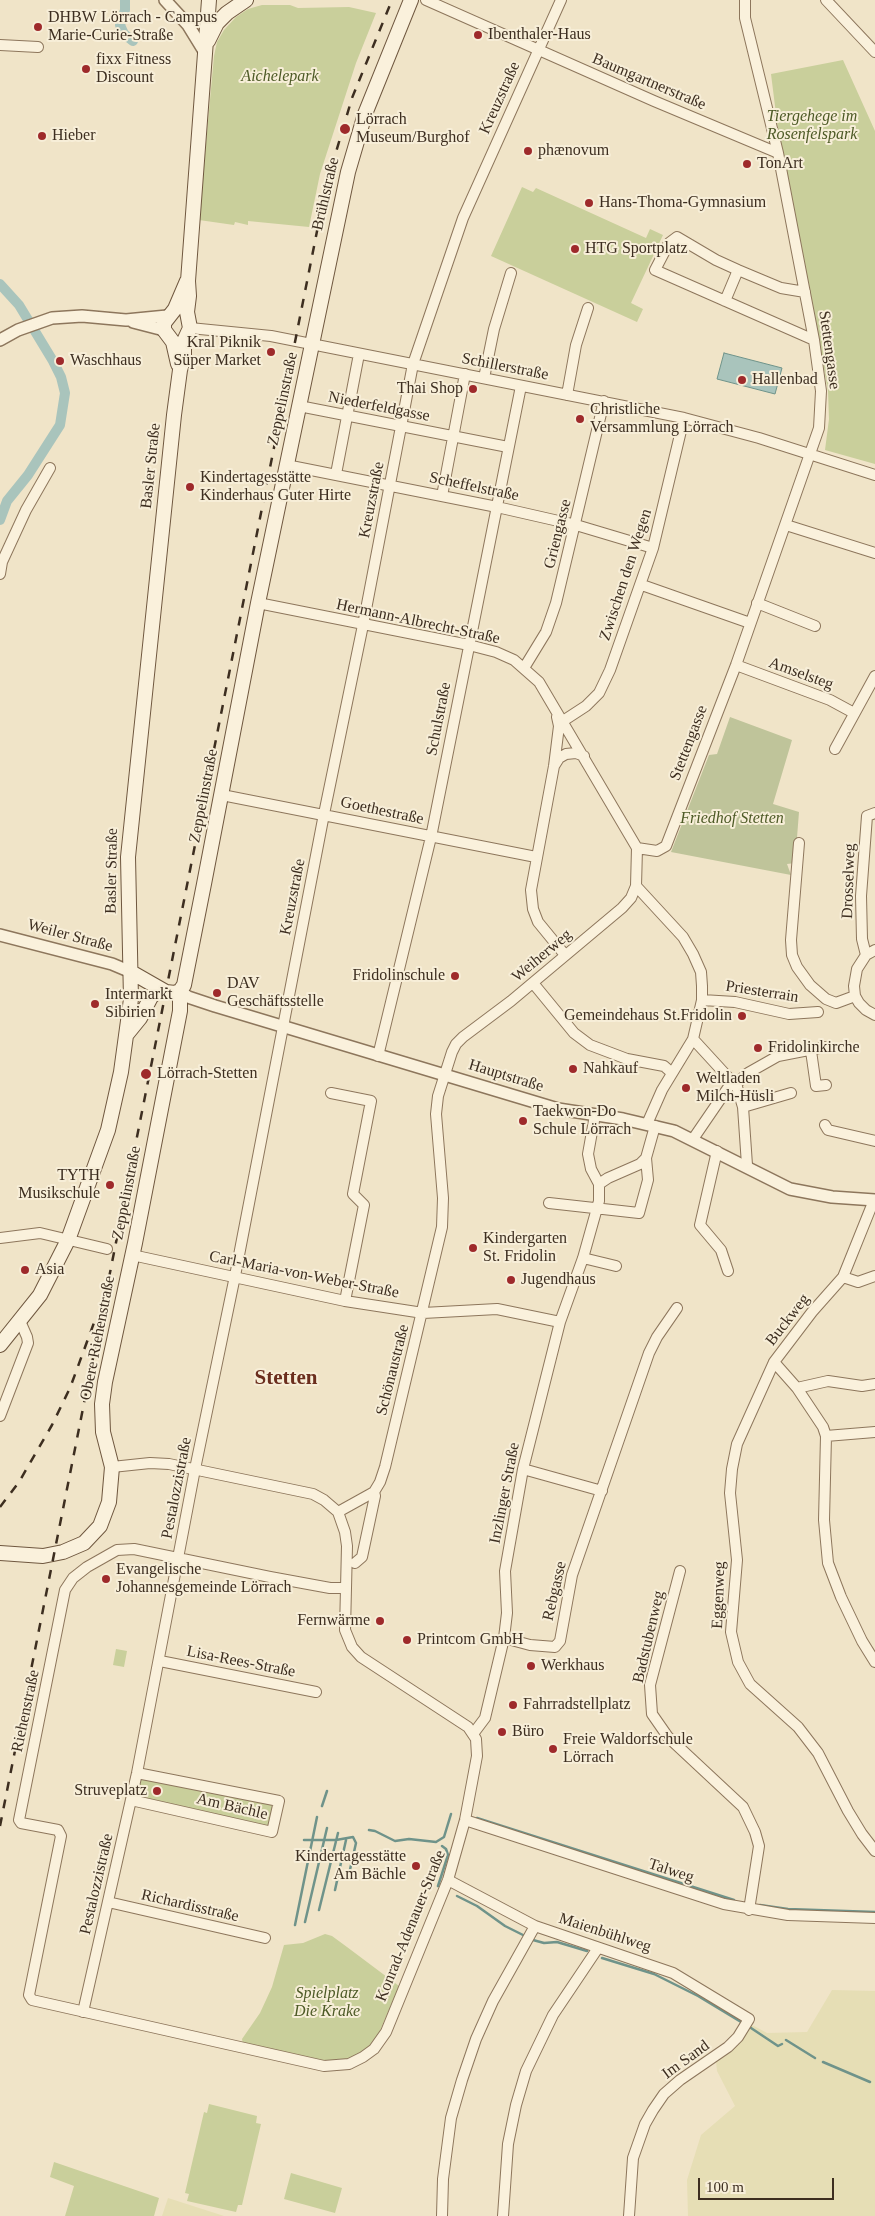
<!DOCTYPE html>
<html>
<head>
<meta charset="utf-8">
<style>
	body { margin:0 }
	#map { position:relative; width:875px; height:2216px; overflow:hidden; background:#f0e4c8; font-family:Georgia,serif }
	canvas { display:block }
	.scale { position:absolute; left:698px; top:2178px; width:136px; height:22px; box-sizing:border-box; border:2px solid #3d2e20; border-top:0; padding-left:6px; font-size:15px; line-height:18px; white-space:nowrap; color:#3d2e20; -webkit-text-stroke:4px #f7eed8; paint-order:stroke }
</style>
</head>
<body>
<div id="map">
<canvas width="875" height="2216"></canvas>
<div class="scale">100 m</div>
</div>
<script>
const c = document.querySelector('canvas').getContext('2d');
c.lineJoin = 'round';
function fill(path, color) {
  c.fillStyle = color;
  c.fill(path, 'evenodd');
}
function shape(rows) {
  const path = new Path2D();
  for (const r of rows) {
    path.moveTo(r[0], r[1]);
    for (let i = 2; i < r.length; i += 2) path.lineTo(r[i], r[i + 1]);
  }
  return path;
}
function strokePath(path, color, width, dash) {
  c.strokeStyle = color;
  c.lineWidth = width;
  c.lineCap = dash ? 'butt' : 'round';
  c.setLineDash(dash || []);
  c.stroke(path);
}
function drawText(font, color, halo, rows, align = 'center') {
  c.font = font + ' Georgia,serif';
  c.lineWidth = 4;
  c.setLineDash([]);
  c.textBaseline = 'middle';
  c.strokeStyle = halo;
  c.fillStyle = color;
  for (const [text, x, y, turn = 0] of rows) {
    c.save();
    c.translate(x, y);
    c.rotate((+turn || 0) * Math.PI / 180);
    c.textAlign = isNaN(turn) ? turn : align;
    if (halo) c.strokeText(text, 0, 0);
    c.fillText(text, 0, 0);
    c.restore();
  }
}
const farmland = shape([
	[832,1990,875,1991,875,2216,688,2216,687,2180,701,2135,735,2106,717,2071,716,2061,743,2037,751,2026,754,2026,767,2033,807,2032],
	[168,2198,224,2216,162,2216]
]);
const green = shape([
	[262,5,290,5,298,8,349,7,376,13,356,63,320,174,309,227,248,221,248,225,235,222,234,225,199,220,214,56,217,42,224,30,236,17,248,9],
	[843,60,875,131,875,464,825,450,829,419,828,391,795,213,780,146,771,74],
	[522,187,533,192,536,188,646,238,650,229,663,235,631,303,643,309,637,322,491,256],
	[116,1649,127,1651,124,1667,113,1665],
	[137,1773,279,1801,272,1832,131,1800],
	[325,1934,332,1936,347,1947,399,1986,379,2033,370,2047,347,2060,325,2062,243,2044,242,2039,260,2013,272,1987,284,1945,303,1943],
	[209,2104,257,2116,256,2123,261,2124,242,2205,238,2205,236,2212,187,2201,189,2194,185,2193,204,2112,207,2113],
	[54,2162,159,2198,154,2216,65,2216,74,2186,50,2177],
	[291,2173,342,2188,335,2213,284,2199]
]);
const cemetery = shape([
	[730,717,792,740,773,804,799,812,795,863,787,864,791,875,671,852,709,755,717,754]
]);
const water = shape([
	[724,353,782,368,775,394,717,379,724,353]
]);
const stream = shape([
	[322,1806,327,1791],
	[477,1818,734,1900],
	[369,1830,375,1831,395,1841,409,1839,436,1842,444,1837,451,1814],
	[304,1840,336,1840,353,1837,356,1843,349,1874],
	[438,1886,448,1855,446,1849,442,1846],
	[335,1890,346,1840],
	[457,1896,477,1906,505,1926,523,1935],
	[760,1905,788,1909,875,1912],
	[319,1910,338,1833],
	[305,1922,327,1828],
	[295,1925,317,1817],
	[533,1940,544,1943,557,1942,587,1951],
	[602,1958,654,1974,698,1996,741,2022],
	[751,2028,778,2046,782,2044],
	[786,2040,815,2058],
	[823,2062,870,2082]
]);
const canal = shape([
	[125,0,125,10,120,25,124,34,133,41],
	[0,284,19,305,53,361,61,377,65,393,60,425,28,475,7,501,0,520]
]);
const minor = shape([
	[426,0,654,101,778,153],
	[826,0,875,52],
	[0,45,38,47],
	[805,292,781,288,738,270,716,260,677,237,669,243,655,270,814,340],
	[725,301,738,270],
	[190,328,271,336,684,418,759,438,875,475],
	[484,378,494,329,511,273],
	[567,395,576,345,588,308],
	[299,406,508,447],
	[286,465,497,507,576,525,653,548],
	[336,474,359,354],
	[442,496,465,374],
	[786,525,875,553],
	[0,574,2,562,26,510,50,468],
	[642,585,750,623],
	[258,603,469,645,496,652,514,660,539,682,637,848,657,851,666,846,736,665,819,428,821,391,814,340,778,153,745,18,745,0],
	[757,603,815,626],
	[736,665,830,700,854,713],
	[524,668,546,632,556,603,604,401],
	[557,717,559,726,554,766,531,890,533,909,538,922,565,955],
	[563,721,586,706,599,693,610,670,653,548,684,418],
	[835,749,875,676],
	[554,766,559,758,566,754,576,753,584,756],
	[222,795,536,857],
	[799,843,791,940,792,955,797,967,810,985,826,999,836,1003,855,996],
	[636,886,683,937,693,954,701,972,702,986,702,1000,693,1039,662,1090,647,1124],
	[875,950,866,955,857,969,854,986,855,996,859,1003,866,1010,875,1015],
	[866,955,862,939,861,896,867,816,875,813],
	[533,983,574,1033,590,1045,627,1059,664,1066,672,1073],
	[702,1000,735,1002,789,1014,818,1012],
	[693,1039,737,1087,743,1107,747,1165],
	[811,1051,816,1086,826,1085],
	[378,1056,431,837,521,386],
	[735,1085,748,1073,778,1056,824,1047],
	[331,1093,371,1101,353,1194,364,1205,345,1301],
	[743,1107,791,1093],
	[825,1125,828,1130,875,1141],
	[693,1139,732,1082],
	[717,1151,700,1225,721,1250,728,1271],
	[599,1184,608,1178,640,1164,646,1158,655,1126],
	[874,1200,843,1277,812,1312,774,1362,797,1388,823,1427,826,1436,824,1520,828,1563,841,1597,862,1641,875,1662],
	[549,1203,639,1213,648,1180,646,1158],
	[0,1238,40,1233,107,1249],
	[132,1255,345,1301,423,1313,497,1309,560,1322],
	[583,1258,616,1266],
	[843,1277,858,1282,875,1276],
	[774,1362,737,1444,732,1469,730,1493,737,1560,731,1632,738,1662,750,1684,798,1727,818,1753,848,1811,862,1834,875,1851],
	[797,1388,828,1381,862,1386,875,1384],
	[0,1416,28,1343,27,1337,20,1321],
	[826,1436,875,1432],
	[112,1467,150,1463,169,1464,313,1494,324,1500,338,1512,345,1532,347,1546,345,1630,352,1647,361,1657,468,1727,476,1739,477,1756,465,1820,448,1880,386,2032,374,2049,363,2057,349,2064,324,2066,32,2000,29,1995,61,1836,58,1830,21,1823,19,1820,65,1590,73,1578,87,1567,117,1550,134,1549,270,1577,330,1588,345,1588],
	[523,1469,602,1491],
	[338,1512,374,1492,380,1482,385,1467,442,1227,443,1198,436,1114,438,1096,452,1052,456,1044,463,1037,511,1001,622,908,631,898,636,886,637,848],
	[355,1563,362,1557,375,1496,374,1492],
	[680,1571,650,1685,652,1714,668,1737,743,1807,755,1832,759,1846,749,1910],
	[504,1638,530,1645,555,1647,560,1641,572,1575,649,1353,657,1337,677,1308],
	[160,1661,316,1692],
	[473,1734,485,1718,504,1638,507,1613,505,1571,523,1469,560,1322,583,1258,599,1201,599,1184,591,1169,588,1154,595,1115],
	[131,1800,272,1832,279,1801,137,1773],
	[465,1820,724,1904,788,1915,875,1918],
	[448,1880,535,1926,673,1973,749,2019,738,2037,728,2047,680,2080,664,2094,653,2110,645,2124,633,2158,629,2216],
	[108,1902,265,1938],
	[83,2012,137,1773,195,1469,235,1276,324,814,363,625,413,364,463,218,561,0],
	[442,2216,443,2179,451,2118,462,2080,476,2039,493,2001,535,1926],
	[503,2216,508,2144,516,2105,526,2071,553,2015,598,1948]
]);
const tertiary = shape([
	[165,0,188,25,204,51],
	[133,322,164,330],
	[0,340,18,330,52,318,82,316,126,320,167,316],
	[0,935,112,964,131,972],
	[180,991,188,997,215,1006,558,1109,623,1119,674,1131,790,1189,832,1197,875,1200]
]);
const secondary = shape([
	[208,41,217,23,227,13,246,0],
	[178,364,173,342,164,330,164,323,175,309,187,281],
	[131,972,166,992,175,993,180,991],
	[127,1034,140,1018,151,997,160,989],
	[0,1345,40,1295,68,1240,108,1130,121,1072,131,999,128,857,174,415,180,370,184,357,184,341,190,328,187,312,189,296,188,281,209,0],
	[0,1553,43,1556,63,1552,84,1543,100,1526,109,1502,112,1467,103,1432,102,1404,105,1382,135,1243,180,1011,180,991,184,985,204,884,258,603,348,172,365,114,411,0]
]);
const rail = shape([
	[0,1507,19,1482,52,1425,70,1388,95,1320],
	[0,1826,326,186,352,98,392,0]
]);
const markers = [
	[38,27,5,"#9e2a2b"],
	[478,35,5,"#9e2a2b"],
	[86,69,5,"#9e2a2b"],
	[345,129,6,"#9e2a2b"],
	[42,136,5,"#9e2a2b"],
	[528,151,5,"#9e2a2b"],
	[747,164,5,"#9e2a2b"],
	[589,203,5,"#9e2a2b"],
	[575,249,5,"#9e2a2b"],
	[271,352,5,"#9e2a2b"],
	[60,361,5,"#9e2a2b"],
	[742,380,5,"#9e2a2b"],
	[473,389,5,"#9e2a2b"],
	[580,419,5,"#9e2a2b"],
	[190,487,5,"#9e2a2b"],
	[455,976,5,"#9e2a2b"],
	[217,993,5,"#9e2a2b"],
	[95,1004,5,"#9e2a2b"],
	[742,1016,5,"#9e2a2b"],
	[758,1048,5,"#9e2a2b"],
	[573,1069,5,"#9e2a2b"],
	[146,1074,6,"#9e2a2b"],
	[686,1088,5,"#9e2a2b"],
	[523,1121,5,"#9e2a2b"],
	[110,1185,5,"#9e2a2b"],
	[473,1248,5,"#9e2a2b"],
	[25,1270,5,"#9e2a2b"],
	[511,1280,5,"#9e2a2b"],
	[106,1579,5,"#9e2a2b"],
	[380,1621,5,"#9e2a2b"],
	[407,1640,5,"#9e2a2b"],
	[531,1666,5,"#9e2a2b"],
	[513,1705,5,"#9e2a2b"],
	[502,1732,5,"#9e2a2b"],
	[553,1749,5,"#9e2a2b"],
	[157,1791,5,"#9e2a2b"],
	[416,1866,5,"#9e2a2b"]
];
const poiNames = [
	["DHBW Lörrach - Campus",48,18],
	["Marie-Curie-Straße",48,36],
	["Ibenthaler-Haus",488,35],
	["fixx Fitness",96,60],
	["Discount",96,78],
	["Lörrach",356,120],
	["Museum/Burghof",356,138],
	["Hieber",52,136],
	["phænovum",538,151],
	["TonArt",757,164],
	["Hans-Thoma-Gymnasium",599,203],
	["HTG Sportplatz",585,249],
	["Kral Piknik",261,343,"right"],
	["Süper Market",261,361,"right"],
	["Waschhaus",70,361],
	["Hallenbad",752,380],
	["Thai Shop",463,389,"right"],
	["Christliche",590,410],
	["Versammlung Lörrach",590,428],
	["Kindertagesstätte",200,478],
	["Kinderhaus Guter Hirte",200,496],
	["Fridolinschule",445,976,"right"],
	["DAV",227,984],
	["Geschäftsstelle",227,1002],
	["Intermarkt",105,995],
	["Sibirien",105,1013],
	["Gemeindehaus St.Fridolin",732,1016,"right"],
	["Fridolinkirche",768,1048],
	["Nahkauf",583,1069],
	["Lörrach-Stetten",157,1074],
	["Weltladen",696,1079],
	["Milch-Hüsli",696,1097],
	["Taekwon-Do",533,1112],
	["Schule Lörrach",533,1130],
	["TYTH",100,1176,"right"],
	["Musikschule",100,1194,"right"],
	["Kindergarten",483,1239],
	["St. Fridolin",483,1257],
	["Asia",35,1270],
	["Jugendhaus",521,1280],
	["Evangelische",116,1570],
	["Johannesgemeinde Lörrach",116,1588],
	["Fernwärme",370,1621,"right"],
	["Printcom GmbH",417,1640],
	["Werkhaus",541,1666],
	["Fahrradstellplatz",523,1705],
	["Büro",512,1732],
	["Freie Waldorfschule",563,1740],
	["Lörrach",563,1758],
	["Struveplatz",147,1791,"right"],
	["Kindertagesstätte",406,1857,"right"],
	["Am Bächle",406,1875,"right"]
];
const parkNames = [
	["Aichelepark",280,77],
	["Tiergehege im",812,117],
	["Rosenfelspark",812,135],
	["Friedhof Stetten",732,819],
	["Spielplatz",327,1994],
	["Die Krake",327,2012]
];
const streetNames = [
	["Baumgartnerstraße",649,82,23],
	["Kreuzstraße",500,98,-66],
	["Brühlstraße",326,194,-77],
	["Stettengasse",829,350,82],
	["Schillerstraße",505,367,11],
	["Zeppelinstraße",283,399,-78],
	["Niederfeldgasse",379,407,11],
	["Basler Straße",151,466,-84],
	["Scheffelstraße",474,487,12],
	["Kreuzstraße",372,500,-79],
	["Griengasse",558,534,-76],
	["Zwischen den Wegen",626,575,-72],
	["Hermann-Albrecht-Straße",418,622,12],
	["Amselsteg",801,674,20],
	["Schulstraße",439,719,-79],
	["Stettengasse",689,743,-69],
	["Zeppelinstraße",204,796,-79],
	["Goethestraße",382,811,12],
	["Basler Straße",112,871,-89],
	["Drosselweg",849,881,-88],
	["Kreuzstraße",293,897,-79],
	["Weiler Straße",70,936,15],
	["Weiherweg",542,956,-40],
	["Priesterrain",762,992,9],
	["Hauptstraße",506,1076,17],
	["Zeppelinstraße",127,1193,-79],
	["Carl-Maria-von-Weber-Straße",304,1275,11],
	["Buckweg",788,1320,-52],
	["Obere Riehenstraße",98,1338,-79],
	["Schönaustraße",393,1370,-76],
	["Pestalozzistraße",177,1488,-79],
	["Inzlinger Straße",505,1493,-79],
	["Rebgasse",555,1591,-77],
	["Eggenweg",719,1595,-88],
	["Badstubenweg",649,1637,-77],
	["Lisa-Rees-Straße",241,1662,11],
	["Riehenstraße",26,1711,-78],
	["Am Bächle",232,1807,13],
	["Talweg",671,1871,18],
	["Pestalozzistraße",97,1884,-77],
	["Richardisstraße",190,1906,13],
	["Konrad-Adenauer-Straße",411,1926,-68],
	["Maienbühlweg",605,1933,18],
	["Im Sand",686,2060,-36]
];
const districtNames = [
	["Stetten",286,1379]
];
fill(farmland, '#e6deb5');
fill(green, '#c9cf9b');
fill(cemetery, '#bfc49a');
fill(water, '#a9c4bc');
strokePath(water, '#6f938a', 1);
strokePath(stream, '#6f938a', 2.5);
strokePath(canal, '#a9c4bc', 10);
strokePath(minor, '#8d765c', 12);
strokePath(tertiary, '#8d765c', 14);
strokePath(secondary, '#6f573f', 16);
strokePath(minor, '#faf1dc', 10);
strokePath(tertiary, '#faf1dc', 11);
strokePath(secondary, '#faf1dc', 14);
strokePath(rail, '#3d2e20', 2.5, [9, 9]);
for (const [x, y, r, color] of markers) {
  const dot = new Path2D();
  dot.arc(x, y, r, 0, 2 * Math.PI);
  c.fillStyle = color;
  c.fill(dot);
  strokePath(dot, '#f7eed8', 2);
}
drawText('16px', '#3d2e20', '#f7eed8', poiNames, 'left');
drawText('italic 16px', '#4d5a26', '#f7eed8', parkNames);
drawText('16px', '#3d2e20', '#f7eed8', streetNames);
drawText('bold 21px', '#6b2e1e', '#f7eed8', districtNames);
</script>
</body>
</html>
